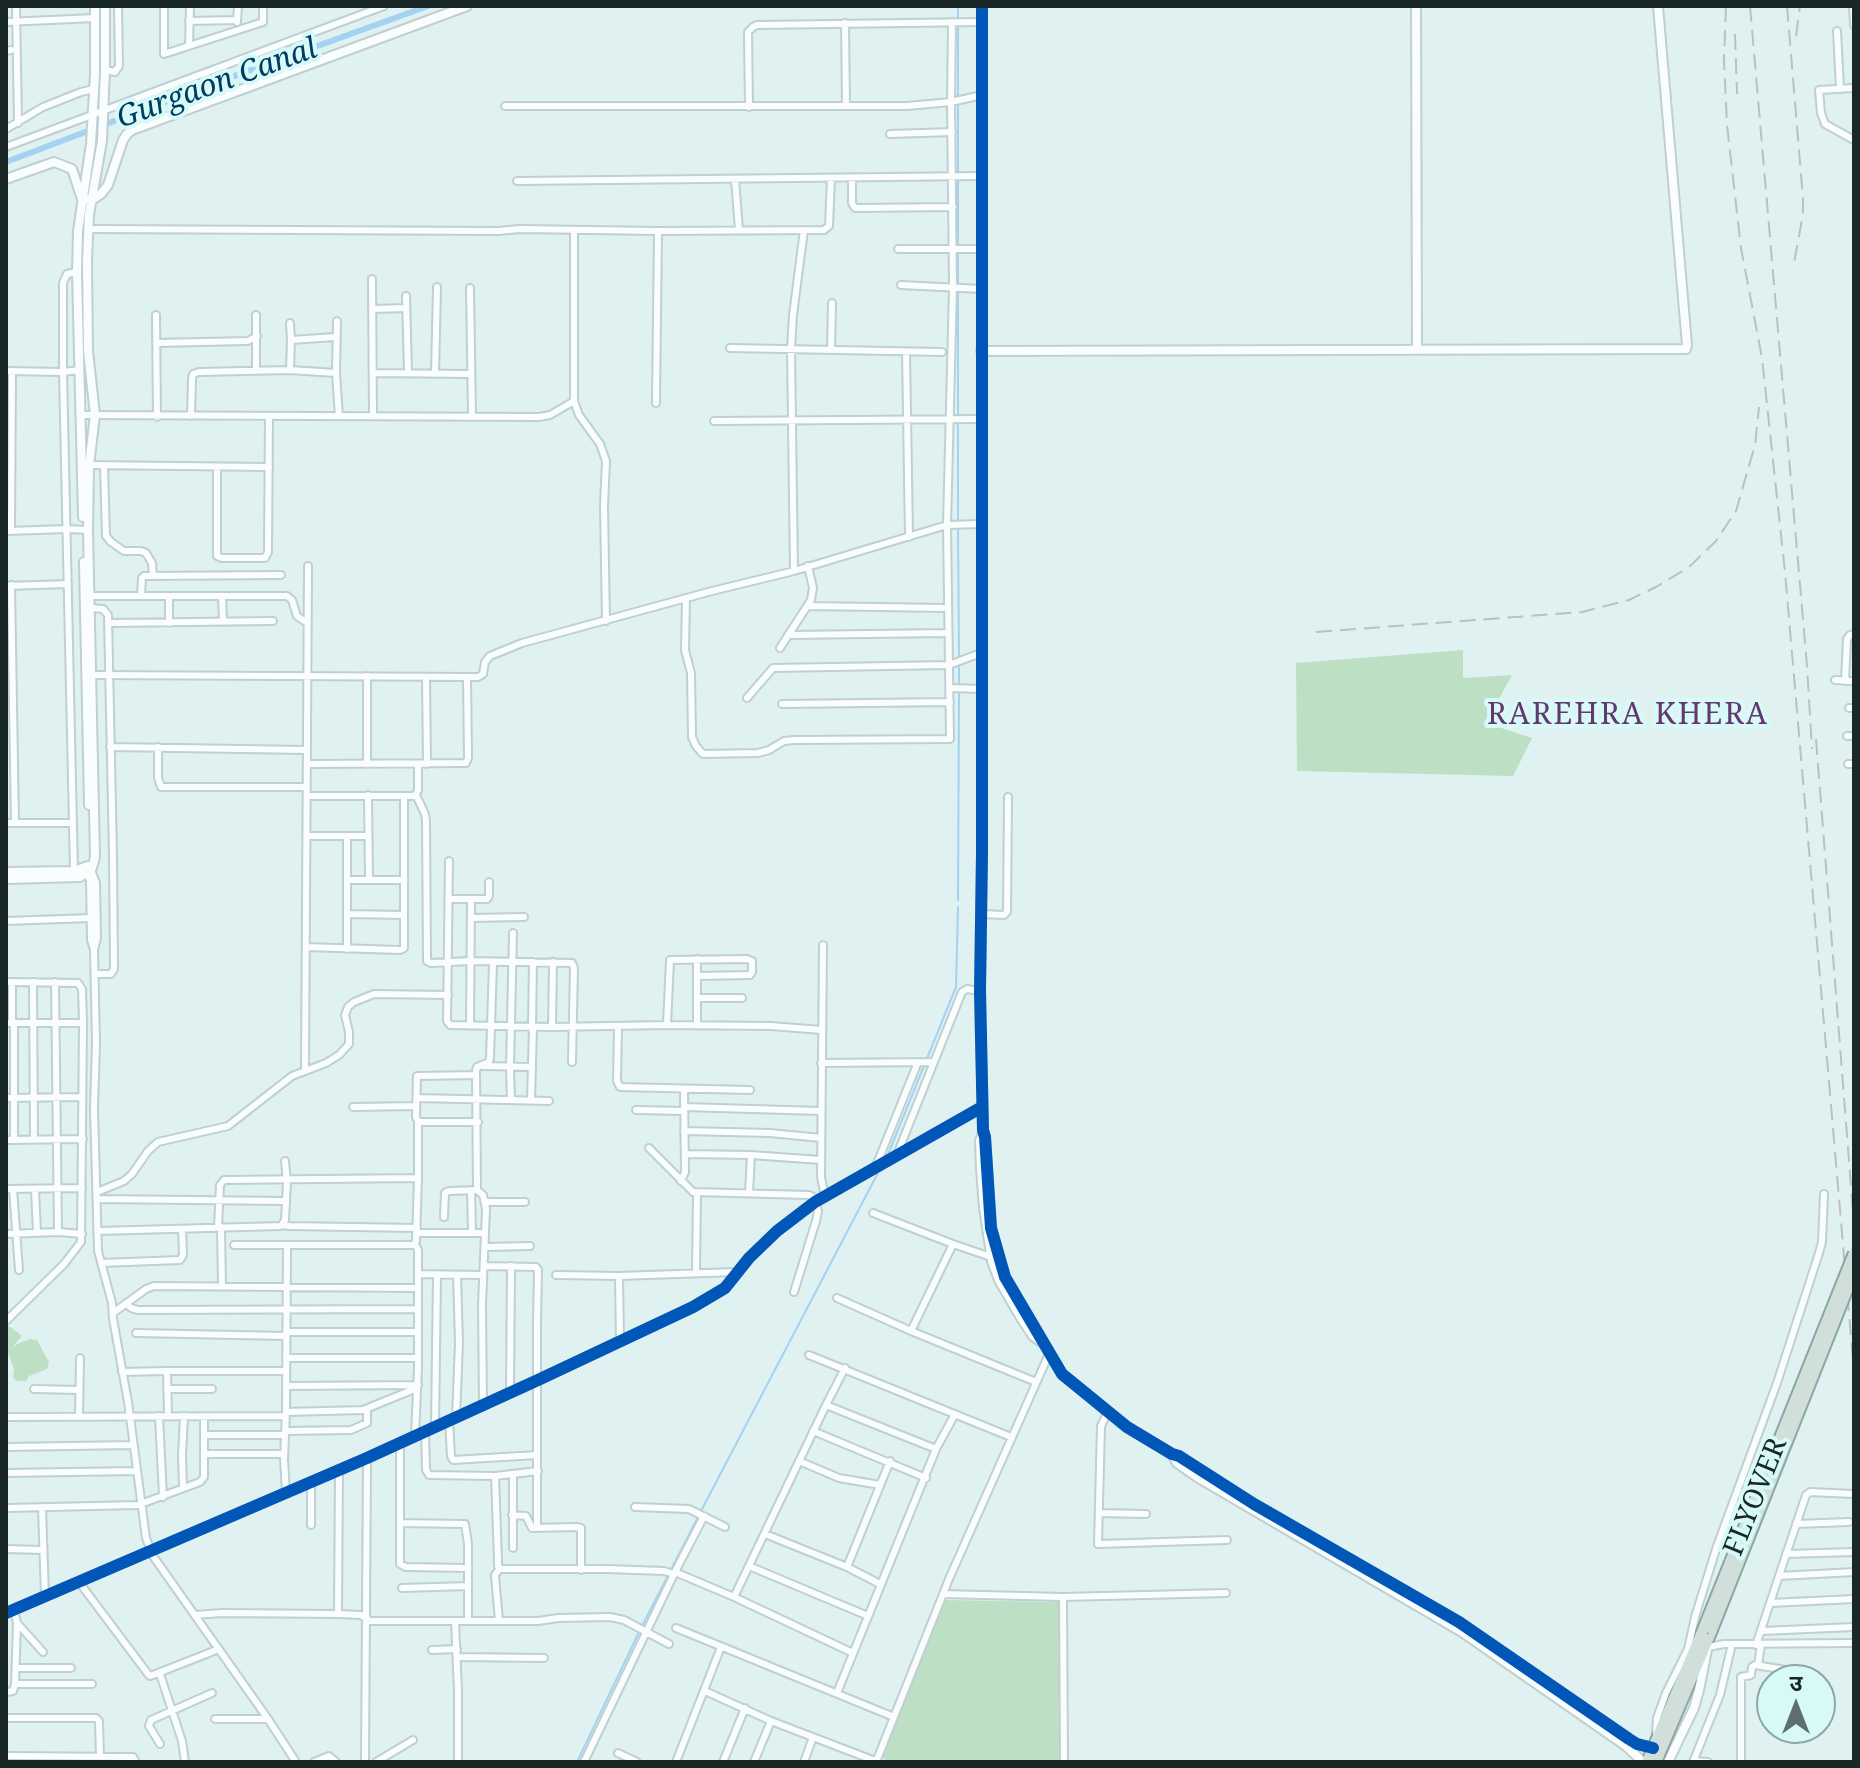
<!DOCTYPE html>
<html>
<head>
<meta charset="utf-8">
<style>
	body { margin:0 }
	#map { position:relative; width:1860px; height:1768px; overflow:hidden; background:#dff2f1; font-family:"Noto Serif","Noto Sans Devanagari",serif }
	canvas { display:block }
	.frame { position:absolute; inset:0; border:8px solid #1a2727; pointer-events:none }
	.north { position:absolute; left:1756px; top:1664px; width:80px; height:80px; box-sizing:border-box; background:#d7faf9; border:2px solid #8ba6a5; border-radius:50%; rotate:0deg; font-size:22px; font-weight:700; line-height:32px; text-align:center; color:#1a2727 }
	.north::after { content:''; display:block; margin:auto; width:28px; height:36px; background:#5f6e6e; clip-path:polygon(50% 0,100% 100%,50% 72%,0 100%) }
</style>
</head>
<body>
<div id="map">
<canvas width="1860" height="1768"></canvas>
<div class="frame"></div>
<div class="north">उ</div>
</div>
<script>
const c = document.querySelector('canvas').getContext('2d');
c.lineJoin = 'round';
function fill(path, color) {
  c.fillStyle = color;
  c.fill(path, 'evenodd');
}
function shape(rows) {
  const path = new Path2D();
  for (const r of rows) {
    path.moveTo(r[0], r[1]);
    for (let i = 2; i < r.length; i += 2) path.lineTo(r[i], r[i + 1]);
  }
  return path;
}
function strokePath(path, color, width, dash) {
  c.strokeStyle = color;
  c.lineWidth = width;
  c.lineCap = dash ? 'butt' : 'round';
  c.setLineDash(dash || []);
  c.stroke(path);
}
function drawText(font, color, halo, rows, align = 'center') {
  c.font = font + ' "Noto Serif",serif';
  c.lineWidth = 8;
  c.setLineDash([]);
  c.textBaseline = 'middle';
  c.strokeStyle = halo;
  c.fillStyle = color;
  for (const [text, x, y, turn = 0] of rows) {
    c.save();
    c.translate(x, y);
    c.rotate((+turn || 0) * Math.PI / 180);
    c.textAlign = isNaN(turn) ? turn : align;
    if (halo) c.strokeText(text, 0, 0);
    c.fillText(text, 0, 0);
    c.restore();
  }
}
const green = shape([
	[1463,650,1463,678,1512,675,1486,723,1532,738,1513,776,1297,771,1296,663],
	[9,1326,22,1336,12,1348,19,1343,30,1339,37,1340,49,1362,47,1369,29,1376,26,1381,16,1381,13,1377,14,1369,8,1353,6,1354,6,1329],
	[945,1600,1059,1602,1059,1762,889,1762,882,1758]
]);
const stream = shape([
	[958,6,958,97],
	[958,103,958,173],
	[958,179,958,285],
	[958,291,958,417],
	[958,423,958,522],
	[958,528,959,658],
	[959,664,959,686],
	[958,900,959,692],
	[887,1157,956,987,958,907],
	[701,1511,880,1169],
	[577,1762,640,1630,698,1517]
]);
const canal = shape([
	[6,162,204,87,428,6]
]);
const minor = shape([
	[16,6,18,123],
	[164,6,164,54,263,22,263,6],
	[1853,6,1854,25],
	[189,21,237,20],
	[6,22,95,18],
	[237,22,238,6],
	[845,23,846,106],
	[1837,31,1840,89],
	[189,46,190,6],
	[6,51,11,50],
	[105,70,115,72,119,66,118,6],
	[1854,88,1819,90,1821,113,1825,124,1854,140],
	[505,106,907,106,951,102,982,95],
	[749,107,748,32,753,27,757,25,982,22],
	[6,129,43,107,81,92,94,89],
	[890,134,952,132],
	[6,147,384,6],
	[852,178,852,203,855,208,953,207],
	[735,179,739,230],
	[517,181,981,176],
	[89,229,498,231,520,229,658,231,824,230,829,226,831,178],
	[574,230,574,401,579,415,600,444,606,461,604,506,606,621],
	[898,249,981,249],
	[372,279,373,416],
	[901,285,981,289],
	[470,288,472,415],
	[406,296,408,373],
	[372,309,406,308],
	[156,315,157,417],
	[337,321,336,373,339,416],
	[290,323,291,340,290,370],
	[291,340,335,337],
	[156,343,248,341,257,336],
	[730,348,942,352],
	[831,349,832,303],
	[906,352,909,537],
	[256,370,256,315],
	[6,371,63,372,80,370],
	[373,373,470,374],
	[435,374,437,287],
	[656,403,658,231],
	[82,415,539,417,550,415,574,401],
	[191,416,192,379,193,374,199,372,290,370,336,373],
	[714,421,981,419],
	[86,465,269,467],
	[104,466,106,536,111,542,124,551,141,551,146,553,152,563,153,576],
	[217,468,217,556,222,558,265,558,268,552,269,416],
	[6,531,67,529,88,530],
	[11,531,12,371],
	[794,571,791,349,793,315,804,230],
	[11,585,15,823],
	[6,586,68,584],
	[91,596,287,596,292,600,297,616,307,623],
	[141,596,142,578,144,576,281,575],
	[222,596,223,621],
	[686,598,685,650,691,673,692,737,696,746,703,754,758,753,769,750,784,741,794,740,950,739,947,525,953,288,951,102,952,22],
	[807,606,948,608],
	[91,608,103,609,108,615,113,856,114,969,111,974,95,974],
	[108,623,273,621],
	[169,623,169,596],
	[788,635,948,633],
	[780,648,811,600,813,588,808,566],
	[90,675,478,677,483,674,485,662,490,656,522,643,712,591,794,571,947,525,981,524],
	[426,677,427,764],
	[1835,680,1854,681],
	[1845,681,1847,639,1850,635,1854,634],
	[950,688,982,689],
	[747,698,773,668,949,665,981,653],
	[782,704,950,702],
	[1849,708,1854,708],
	[1847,736,1854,736],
	[110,747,307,750],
	[158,747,158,778,161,787,307,787],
	[307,764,466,763,468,758,467,677],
	[367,764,367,676],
	[1848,764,1854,764],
	[368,795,369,880],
	[416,795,425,814,426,821,427,961,431,963,470,961,572,963,574,968,572,1062],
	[307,796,415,796,418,790,418,764],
	[6,823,73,823],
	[307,836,368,836],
	[347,836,347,949],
	[449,861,447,1021,450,1025,552,1027,667,1025,771,1026,822,1030],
	[90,867,96,883,97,938,94,950],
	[74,871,63,372,63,283,67,274,77,272],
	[85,871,90,880,91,940,94,950,96,1043,94,1109,98,1251,112,1303,113,1319,128,1402,146,1538,153,1556,268,1719,296,1762],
	[347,880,403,880],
	[448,899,487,899,489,896,489,882],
	[347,914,404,915],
	[981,914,1004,915,1007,912,1008,797],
	[471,918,524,917],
	[6,921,91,918],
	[823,945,821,1177,825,1197],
	[306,947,400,950,404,948,404,797],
	[6,982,78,983,82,989,83,1023,81,1242,64,1264,6,1321],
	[33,982,34,1140],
	[55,982,58,1232],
	[697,998,742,998],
	[12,1022,12,982],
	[6,1023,83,1023],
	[667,1025,670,960,747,959,752,961,752,972,750,975,697,976],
	[470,1026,471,899],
	[618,1026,617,1081,620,1087,750,1090],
	[697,1026,697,959],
	[532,1027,533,962],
	[552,1027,553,962],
	[821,1063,933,1062],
	[483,1066,532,1067],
	[305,1070,308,566],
	[6,1098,82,1097],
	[417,1098,549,1101],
	[511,1100,510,1067,513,933],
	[531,1100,533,1027],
	[353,1107,416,1106],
	[684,1107,821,1111],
	[636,1110,684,1111],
	[419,1123,416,1117,417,1076,476,1075],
	[684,1131,770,1133,821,1138],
	[6,1140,83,1139],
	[14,1140,14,1022],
	[649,1148,693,1192,809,1195,813,1197,818,1211,816,1221,794,1292],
	[685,1154,751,1155,821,1160],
	[896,1157,962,992,967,989,980,991],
	[876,1166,918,1062],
	[681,1181,685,1172,684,1089],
	[6,1189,82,1188],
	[13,1189,19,1270],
	[35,1189,37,1233],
	[471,1190,472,1233],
	[97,1192,124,1181,132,1174,148,1151,158,1142,228,1126,292,1076,326,1063,339,1055,349,1044,349,1032,345,1015,348,1007,354,1002,374,994,448,995],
	[749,1193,751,1155],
	[97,1199,285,1201],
	[485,1202,525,1202],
	[873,1213,953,1244,991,1257],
	[444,1217,445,1193,449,1191,477,1190],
	[283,1225,289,1226,417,1228],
	[218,1227,220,1185,224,1180,418,1178],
	[221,1227,222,1287],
	[97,1231,281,1226,285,1220,287,1182,285,1161],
	[417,1233,485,1233],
	[6,1234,58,1232,82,1234],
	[234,1245,414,1245,416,1241,418,1178,418,1124,421,1122,478,1122],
	[485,1247,530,1246],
	[101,1263,180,1260,183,1255,182,1229],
	[484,1266,536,1267,538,1270,537,1322,537,1527],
	[696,1273,697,1193],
	[418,1274,483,1275],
	[556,1275,619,1276,620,1341],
	[619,1276,736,1272],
	[837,1298,911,1331,1036,1382],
	[126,1303,131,1308,138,1310,418,1309],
	[113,1313,146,1289,154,1286,418,1288],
	[911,1331,953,1244],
	[286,1332,417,1332],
	[136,1333,286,1336],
	[809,1355,1011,1437],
	[286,1358,418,1358],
	[122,1372,167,1371],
	[286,1386,418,1385],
	[34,1389,79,1390],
	[167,1389,212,1389],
	[510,1393,511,1266],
	[483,1405,482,1305,486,1209,483,1195,477,1190,476,1070,477,1067,489,1062,490,1058,493,962],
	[826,1405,936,1449],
	[1108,1411,1101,1426,1098,1544,1227,1540],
	[286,1412,363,1410,417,1388],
	[79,1416,80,1358],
	[159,1416,163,1497],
	[168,1416,167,1371,286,1371],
	[6,1417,285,1416],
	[456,1417,459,1343,457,1275],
	[449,1420,451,1456,453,1460,537,1455],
	[435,1427,437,1275],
	[285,1431,351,1430,367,1423,367,1409],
	[425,1431,426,1470,429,1475,495,1476,538,1471],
	[813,1431,926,1478],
	[204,1435,285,1435],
	[415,1436,418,1367,418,1250,415,1244],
	[400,1443,400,1564,406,1567,468,1568],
	[6,1447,132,1445],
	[204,1454,284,1454],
	[799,1461,839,1478,880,1485],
	[6,1473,136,1471],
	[513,1474,513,1548],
	[495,1476,498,1560,498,1566,501,1569,606,1569,664,1571,674,1574],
	[183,1488,182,1456,184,1416],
	[286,1492,284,1459,286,1412,287,1245],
	[635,1507,689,1509,725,1527],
	[6,1508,138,1505,200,1482,204,1477,204,1417],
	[42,1508,45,1596],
	[1099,1513,1146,1514],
	[512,1515,526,1516,532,1528,577,1527,581,1528,581,1570],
	[400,1523,465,1524,468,1544,468,1621],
	[1796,1524,1849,1522],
	[311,1525,311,1482],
	[765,1534,847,1567,880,1584],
	[6,1549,42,1550],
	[1786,1554,1854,1552],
	[749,1566,868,1616],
	[847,1567,890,1461],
	[675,1572,734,1597,853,1653],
	[1779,1576,1854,1572],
	[79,1582,148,1674,150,1676,158,1673,160,1674,182,1741,185,1762],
	[402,1588,468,1586],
	[943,1594,1063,1597,1226,1593],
	[734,1597,826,1405,845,1368],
	[1063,1597,1064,1762],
	[1770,1603,1854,1599],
	[338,1614,339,1469],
	[195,1615,222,1613,338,1614,361,1615,370,1621,538,1621,558,1618,610,1617,624,1620,669,1644],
	[455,1621,458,1691,458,1762],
	[499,1621,495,1575,500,1568],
	[17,1623,43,1652],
	[676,1628,894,1717],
	[1761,1631,1854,1627],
	[1756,1645,1806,1495,1810,1492,1853,1494],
	[1708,1647,1724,1644,1854,1643],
	[432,1650,457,1649],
	[457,1657,544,1658],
	[1758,1665,1761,1645],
	[16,1668,71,1668],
	[158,1673,219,1649],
	[15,1684,92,1684],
	[705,1691,771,1721,878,1762],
	[6,1692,13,1691,15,1684,17,1623,14,1610],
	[837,1693,936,1449,955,1414],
	[6,1718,96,1718,99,1721,100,1756],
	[215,1719,268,1719],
	[1656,1733,1657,1718,1666,1693,1688,1649,1695,1617,1717,1546,1777,1383,1819,1253,1822,1242,1824,1194],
	[160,1744,149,1726,151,1720,212,1693],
	[618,1753,637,1762],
	[6,1756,133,1757,136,1762],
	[1694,1761,1708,1762],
	[314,1762,329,1756,336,1762],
	[365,1762,367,1458],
	[376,1762,413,1740],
	[584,1762,675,1572,704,1516],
	[676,1762,721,1647],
	[723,1762,745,1708],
	[754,1762,771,1721],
	[804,1762,813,1737],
	[876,1762,949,1579,1049,1354],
	[1693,1762,1720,1695,1732,1644],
	[1741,1762,1741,1677,1751,1675,1752,1667,1755,1665,1798,1672]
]);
const tertiary = shape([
	[982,6,982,853,980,991,983,1130,985,1137,991,1228,1005,1277,1062,1374,1127,1427,1172,1454,1179,1456,1254,1504,1459,1622,1629,1739,1637,1744,1653,1748],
	[1416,6,1417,349],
	[6,179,54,162,72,169,82,199,92,200,101,194,108,185,123,140,127,134,132,130,467,6],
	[981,351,1686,349,1687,345,1658,6],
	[83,517,77,272,78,231,91,144,95,74,95,6],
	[84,562,89,805],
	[6,872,74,871,88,866],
	[6,879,80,877,92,868,95,857,88,530,89,466,95,415,88,351,87,260,89,215,102,141,105,70,105,6],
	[982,1135,980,1141,981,1168,984,1208,992,1261,999,1280,1021,1318,1033,1336,1043,1343],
	[1172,1454,1177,1463,1197,1477,1462,1632,1626,1746,1643,1762],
	[6,1613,367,1458,538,1380,693,1307,725,1288,749,1258,777,1231,815,1202,982,1107],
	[1668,1762,1694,1708,1699,1690,1707,1650]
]);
const trunk = shape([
	[1647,1762,1702,1632],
	[1656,1762,1712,1630]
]);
const rail = shape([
	[1726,6,1724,60,1727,125,1741,248,1762,358,1785,572,1854,1372],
	[1750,6,1807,666,1812,749],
	[1787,6,1803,199,1803,214,1794,263],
	[1735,34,1737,94],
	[1796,36,1800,6],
	[1316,632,1582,612,1629,600,1656,587,1689,567,1716,541,1736,511,1755,445,1759,407],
	[1816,739,1854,1225]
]);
const trunkBridge = shape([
	[1712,1630,1854,1273],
	[1702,1632,1854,1253]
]);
const cycleway = shape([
	[982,6,982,853,980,991,983,1130,985,1137,991,1228,1005,1277,1062,1374,1127,1427,1172,1454,1179,1456,1254,1504,1459,1622,1629,1739,1637,1744,1653,1748],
	[6,1613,367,1458,538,1380,693,1307,725,1288,749,1258,777,1231,815,1202,982,1107]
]);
const streetNames = [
	["FLYOVER",1756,1497,-68]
];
const waterNames = [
	["Gurgaon Canal",217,84,-20]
];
const neighbourhoodNames = [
	["RAREHRA KHERA",1628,715]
];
fill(green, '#bde0c4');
strokePath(stream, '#a3d2f2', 2);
strokePath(canal, '#a3d2f2', 6);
strokePath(minor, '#c0cfcf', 10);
strokePath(tertiary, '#c0cfcf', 12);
strokePath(trunk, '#8ca7a2', 14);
strokePath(minor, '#fafdfd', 6);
strokePath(tertiary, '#fafdfd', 8);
strokePath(trunk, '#d0dfda', 10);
strokePath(rail, '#bbc0c0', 2, [16, 8]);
strokePath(trunkBridge, '#8ca7a2', 14, []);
strokePath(trunkBridge, '#d0dfda', 10);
strokePath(cycleway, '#0057b8', 12);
drawText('28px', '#1a2727', '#d7faf9', streetNames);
drawText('italic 30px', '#003c61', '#d7faf9', waterNames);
c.letterSpacing = '2px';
drawText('30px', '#62386e', '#d7faf9', neighbourhoodNames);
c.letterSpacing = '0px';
</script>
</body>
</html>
